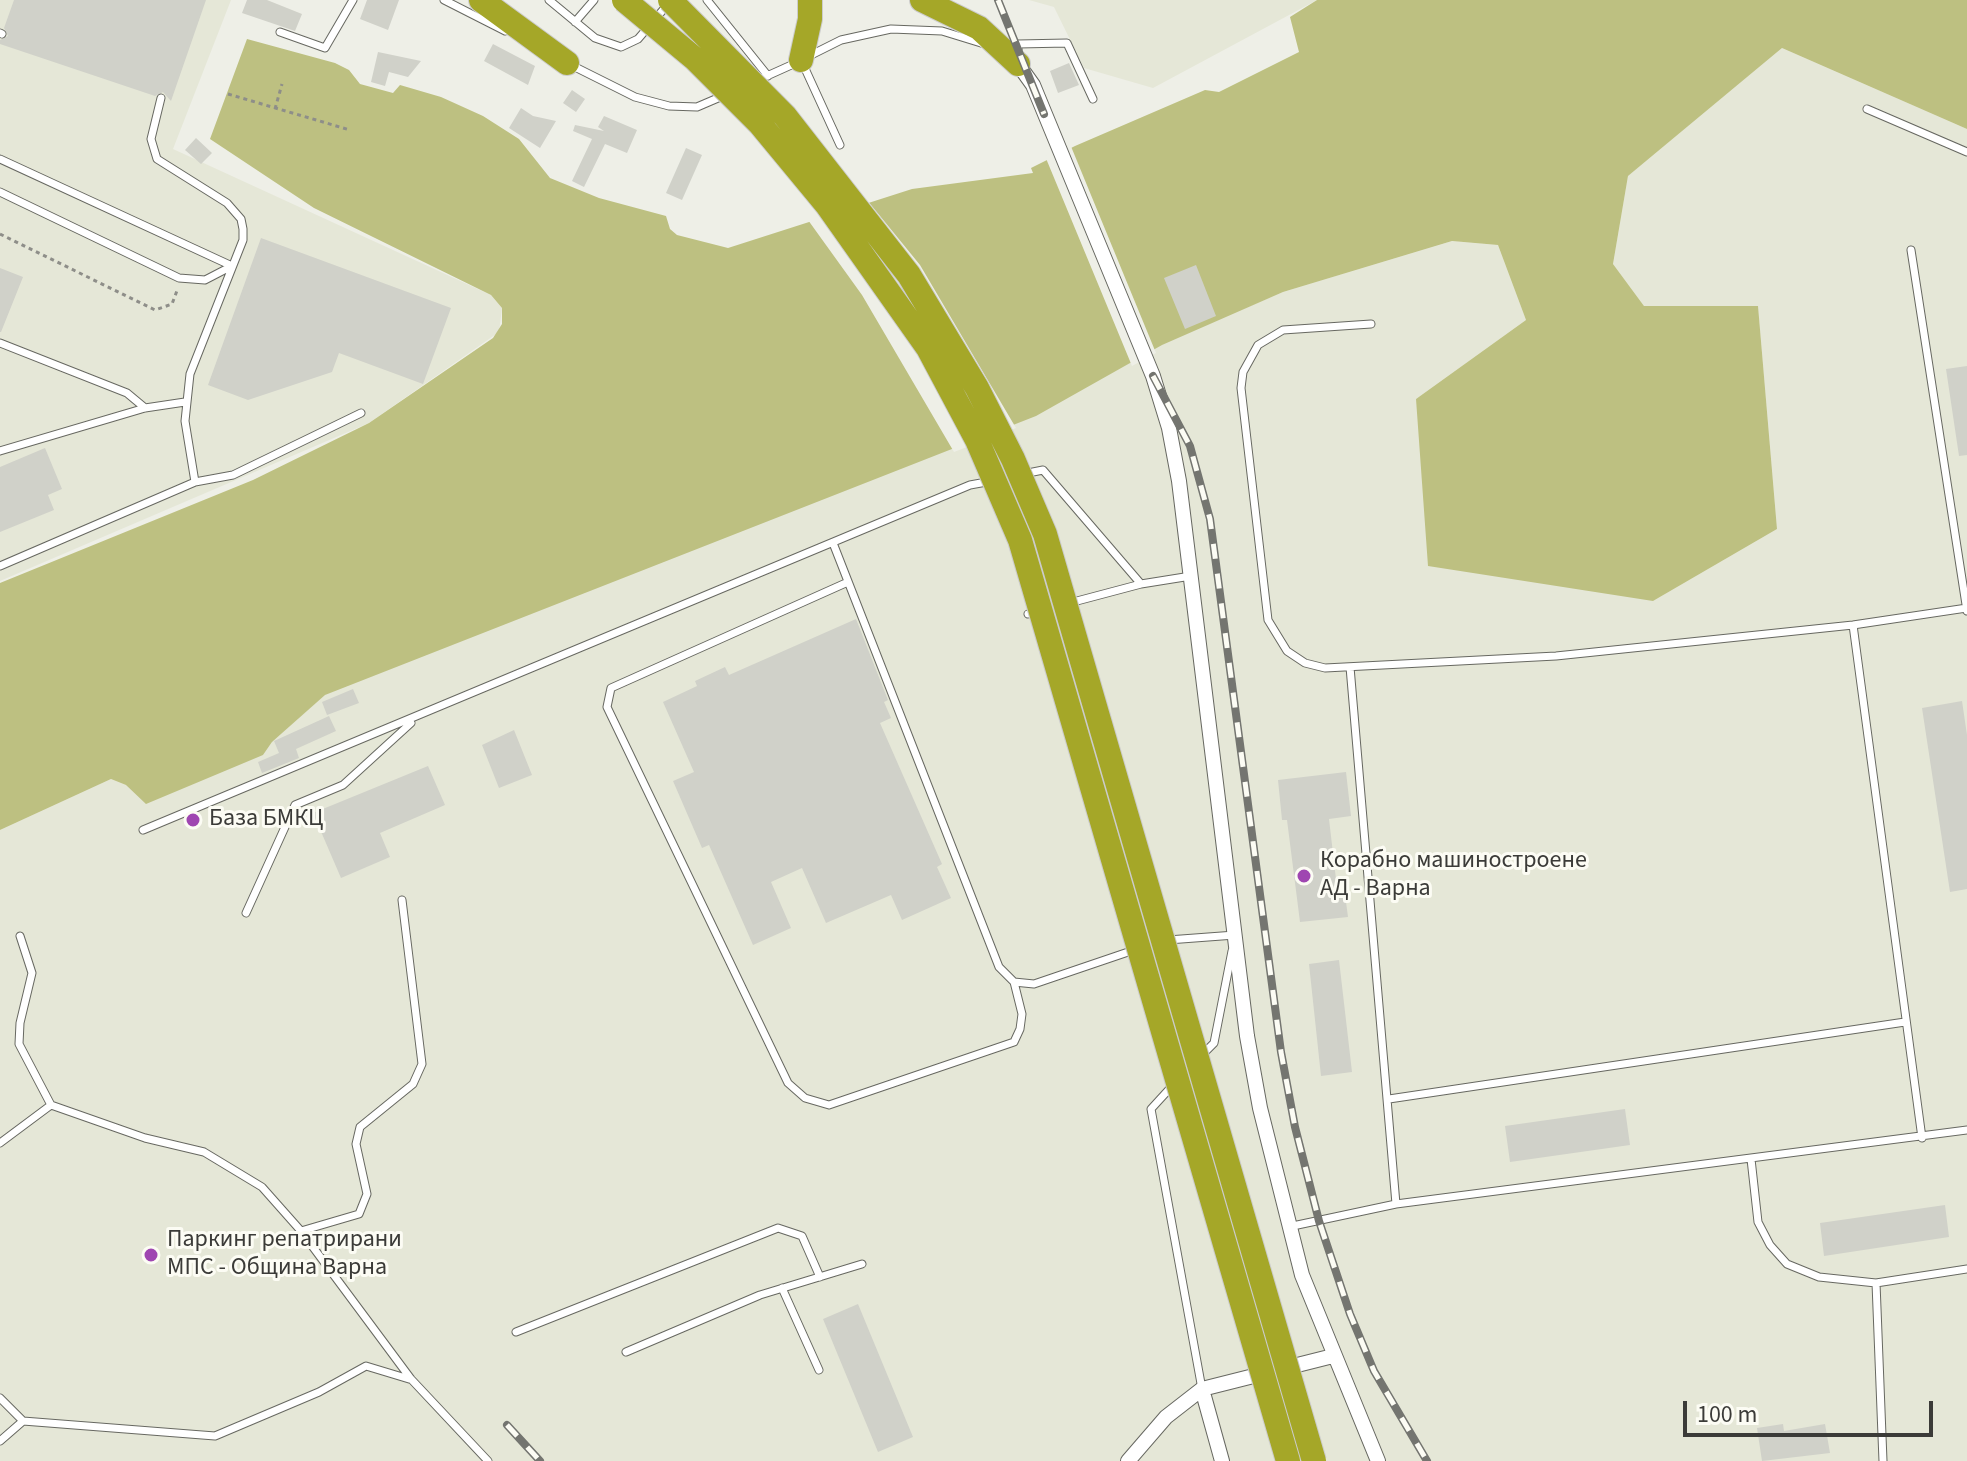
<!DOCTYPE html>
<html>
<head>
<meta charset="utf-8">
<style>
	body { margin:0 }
	#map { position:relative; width:1967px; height:1461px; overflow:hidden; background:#eeefe7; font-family:"Source Sans 3",sans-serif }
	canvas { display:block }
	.scale { position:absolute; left:1683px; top:1401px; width:250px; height:36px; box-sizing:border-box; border:4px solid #3b3b38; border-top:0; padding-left:10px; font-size:24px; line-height:28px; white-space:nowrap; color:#3b3b38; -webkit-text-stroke:6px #fcfcf4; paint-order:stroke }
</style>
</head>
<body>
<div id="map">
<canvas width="1967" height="1461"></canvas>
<div class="scale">100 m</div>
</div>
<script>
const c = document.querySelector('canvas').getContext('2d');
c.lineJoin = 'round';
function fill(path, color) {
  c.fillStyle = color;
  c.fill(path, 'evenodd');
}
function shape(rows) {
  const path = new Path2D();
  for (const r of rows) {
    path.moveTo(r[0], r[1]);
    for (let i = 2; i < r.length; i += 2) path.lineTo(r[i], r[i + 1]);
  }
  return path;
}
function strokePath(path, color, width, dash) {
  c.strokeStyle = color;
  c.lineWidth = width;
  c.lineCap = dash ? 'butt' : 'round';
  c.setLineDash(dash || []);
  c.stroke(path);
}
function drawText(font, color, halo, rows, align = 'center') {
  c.font = font + ' "Source Sans 3",sans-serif';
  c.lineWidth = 6;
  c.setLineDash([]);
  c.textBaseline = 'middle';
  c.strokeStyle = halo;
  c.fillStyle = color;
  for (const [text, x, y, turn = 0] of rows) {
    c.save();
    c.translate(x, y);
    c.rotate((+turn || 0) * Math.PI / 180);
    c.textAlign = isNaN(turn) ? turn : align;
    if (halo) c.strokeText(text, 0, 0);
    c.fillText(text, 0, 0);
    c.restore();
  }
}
const built = shape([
	[0,0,231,0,173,149,491,295,502,308,499,332,369,423,0,581],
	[1029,0,1317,0,1153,88,1084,68,1054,7],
	[1782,48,1967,129,1967,1461,0,1461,0,830,111,779,126,785,263,755,272,742,324,695,1283,292,1452,241,1498,245,1526,320,1416,399,1653,601,1777,529,1758,307,1644,306,1613,264,1628,176]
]);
const water = shape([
	[1317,0,1967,0,1967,129,1782,48,1628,176,1613,264,1644,306,1758,306,1777,529,1653,601,1428,566,1416,399,1526,320,1498,245,1452,241,1283,292,1162,345,1036,416,325,695,272,742,263,755,146,804,126,785,111,779,0,830,0,583,253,480,369,423,493,338,502,324,502,308,491,295,314,208,210,139,247,39,335,63,349,70,360,84,393,93,400,85,441,97,483,116,519,139,550,178,599,198,666,216,670,229,677,235,728,248,912,189,1033,173,1031,168,1075,146,1205,90,1219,92,1299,52,1290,17]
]);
const pier = shape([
	[1070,144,1156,353,1132,366,1045,156],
	[867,200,920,265,1016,428,954,452,862,295,808,220]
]);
const building = shape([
	[14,0,206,0,171,101,163,92,155,96,0,44,0,40,8,36,4,28],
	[247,0,267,0,302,14,295,31,242,13],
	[367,0,399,0,388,30,360,19],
	[493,44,535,66,528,85,484,61],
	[378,52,421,61,408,77,389,72,385,86,371,82],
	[1069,63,1079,85,1058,93,1050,71],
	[572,90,585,99,576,112,563,103],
	[521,108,533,116,556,121,540,148,509,128],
	[604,116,637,130,627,153,605,144,584,187,572,181,592,139,573,131,575,125,604,131,598,127],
	[196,138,212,153,201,164,185,150],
	[686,148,702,155,682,200,666,193],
	[261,238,451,308,423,384,339,353,332,372,248,400,208,385],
	[1196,265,1216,316,1185,329,1164,278],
	[0,268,23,277,1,332,0,332],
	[1967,366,1967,455,1959,456,1946,369],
	[45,448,62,489,48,495,54,510,0,532,0,467],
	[856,619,888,700,884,702,891,718,880,723,942,864,937,867,951,898,902,920,891,895,826,923,802,868,771,882,791,928,753,945,709,845,702,848,673,781,694,772,663,702,697,686,695,681,725,667,729,675],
	[353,689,359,703,327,715,322,702],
	[1962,701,1967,735,1967,889,1950,892,1922,708],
	[329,716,336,731,296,749,299,758,262,773,258,762,279,753,274,741],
	[514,730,532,775,499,788,482,745],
	[428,766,445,805,380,833,390,857,341,878,313,813],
	[1346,772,1351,816,1329,819,1337,888,1344,887,1348,917,1300,922,1287,820,1282,820,1278,780],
	[1339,960,1352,1072,1321,1076,1309,964],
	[1625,1109,1630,1145,1510,1162,1505,1126],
	[1945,1205,1949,1237,1824,1256,1820,1223],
	[858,1304,913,1437,878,1452,823,1319],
	[1783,1424,1784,1431,1825,1424,1830,1453,1762,1461,1757,1428]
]);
const path = shape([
	[228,94,350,130],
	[275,109,282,84],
	[0,234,155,310,172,304,178,288]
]);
const lane = shape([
	[444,0,505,31],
	[549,0,595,38,621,47,638,39,669,3],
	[707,0,768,76],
	[575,22,594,0],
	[280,32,325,48,353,0],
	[0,33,2,34],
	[1018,54,1018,44,1067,43,1093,99],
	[809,56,841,40,891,29,942,31,981,43],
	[802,62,840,145],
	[569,64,635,97,669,106,697,107,725,95],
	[758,80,798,62],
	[161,98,151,139,157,159,227,203,241,219,243,229,243,240,190,374,185,421,195,482],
	[1867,109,1967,152],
	[0,159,232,266],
	[0,192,179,278,205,280,232,266],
	[1911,250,1967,611],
	[1371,324,1283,330,1258,345,1243,372,1241,388,1268,620,1287,651,1305,663,1325,668,1556,656,1853,625,1967,608],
	[0,343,127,393,145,408],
	[0,451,145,408,185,402],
	[1023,474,1043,470,1141,584,1191,576],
	[833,543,999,967,1014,982,1034,984,1137,949],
	[0,566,195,482,233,475,361,413],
	[848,582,611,688,607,707,788,1083,805,1098,829,1105,1014,1042,1020,1029,1022,1014,1014,982],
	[1028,614,1141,584],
	[1853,625,1922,1138],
	[1350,667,1396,1204],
	[143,830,970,485,992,481],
	[246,913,295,805,343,785,411,723],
	[20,936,32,973,20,1023,19,1044,51,1105],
	[1168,940,1235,935],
	[1201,1056,1214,1043,1232,951],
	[1173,1085,1151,1109,1202,1389],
	[1389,1099,1905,1022],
	[0,1143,51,1105,145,1138,204,1152,262,1187,301,1231,411,1379,488,1461],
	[1751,1159,1758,1222,1770,1245,1787,1264,1819,1277,1876,1283,1967,1269],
	[1288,1227,1396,1204,1967,1130],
	[301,1231,359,1214,367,1194,356,1144,360,1127,413,1084,422,1064,402,900],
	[1876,1283,1883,1461],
	[782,1288,819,1370],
	[516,1332,778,1228,802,1236,820,1277],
	[626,1352,760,1295,862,1264],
	[0,1398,23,1421,215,1436,319,1392,366,1366,409,1379],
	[0,1441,23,1421]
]);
const street = shape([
	[1018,64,1033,85,1153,376,1169,428,1179,481,1247,1036,1260,1108,1302,1275,1378,1461],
	[1202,1389,1222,1461],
	[1128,1461,1166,1417,1202,1389,1333,1356]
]);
const highway = shape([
	[481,0,567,63],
	[922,0,979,28,1018,64],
	[801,60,810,19,810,0]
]);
const rail = shape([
	[998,0,1044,114],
	[1153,376,1190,446,1210,519,1281,1052,1295,1127,1319,1221,1350,1314,1374,1371,1427,1461],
	[507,1425,540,1461]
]);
const highwayBridge = shape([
	[624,0,695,59,760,124,827,205,928,348,977,440,1020,540,1288,1461],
	[670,0,785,116,909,275,977,388,1013,459,1045,534,1314,1461]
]);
const markers = [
	[193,820,8,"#9f46b1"],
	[1304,876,8,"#9f46b1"],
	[151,1255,8,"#9f46b1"]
];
const poiNames = [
	["База БМКЦ",209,820],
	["Корабно машиностроене",1320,862],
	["АД - Варна",1320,890],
	["Паркинг репатрирани",167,1241],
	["МПС - Община Варна",167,1269]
];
fill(built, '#e5e7d7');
fill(water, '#bdc081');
fill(pier, '#eeefe7');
fill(building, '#d0d1c9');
strokePath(lane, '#676861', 9);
strokePath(street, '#676861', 16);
strokePath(highway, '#cccccb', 26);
strokePath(path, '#8e8e89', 3, [4, 4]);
strokePath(lane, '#fff', 7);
strokePath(street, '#fff', 14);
strokePath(highway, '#a5a728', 24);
strokePath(rail, '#747570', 8);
strokePath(rail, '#fcfcf4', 5, [15]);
strokePath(highwayBridge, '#cccccb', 26, []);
strokePath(highwayBridge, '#a5a728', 24);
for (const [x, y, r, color] of markers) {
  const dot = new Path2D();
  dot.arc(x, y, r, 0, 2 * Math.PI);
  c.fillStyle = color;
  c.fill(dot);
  strokePath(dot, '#fcfcf4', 3);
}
drawText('24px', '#3b3b38', '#fcfcf4', poiNames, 'left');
</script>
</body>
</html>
